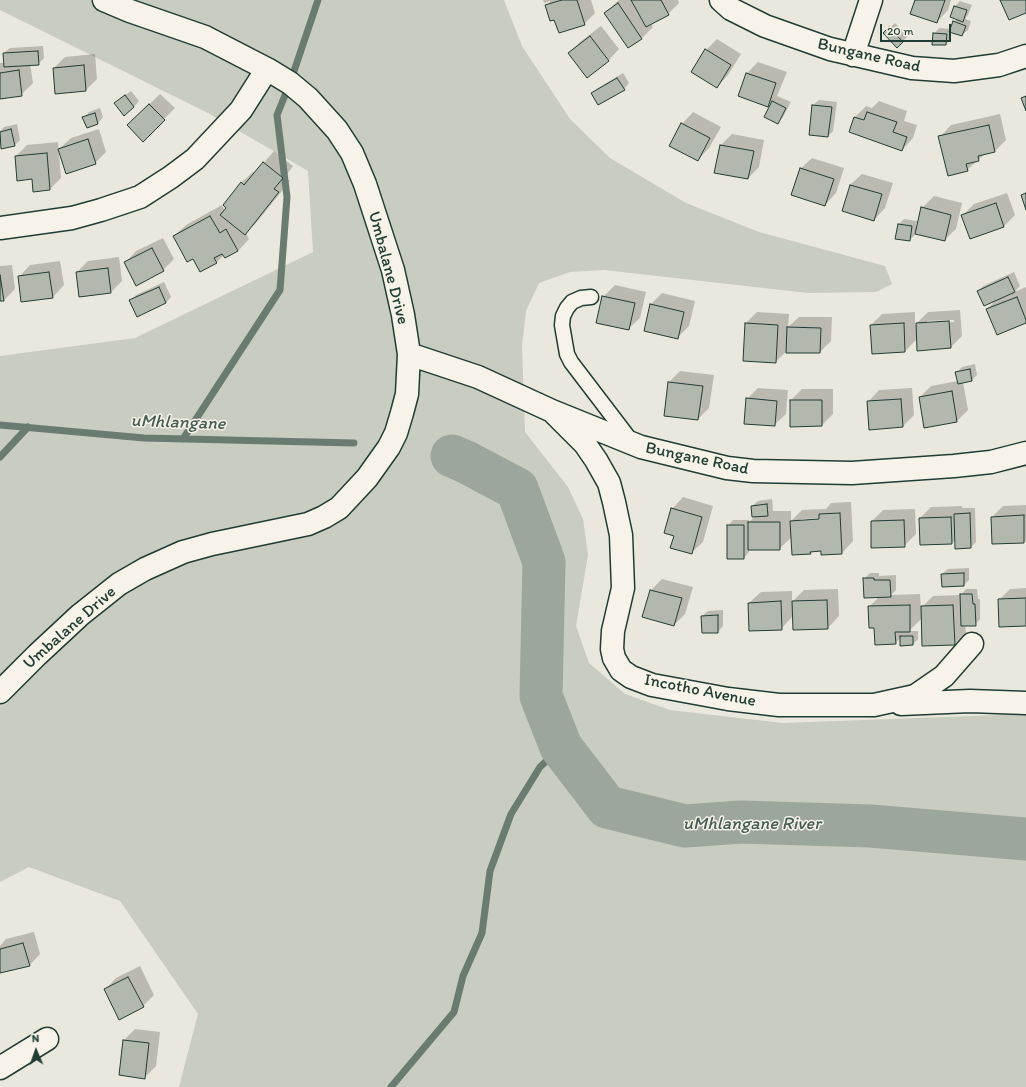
<!DOCTYPE html>
<html>
<head>
<meta charset="utf-8">
<style>
	body { margin:0 }
	#map { position:relative; width:1026px; height:1087px; overflow:hidden; background:#eae8dd; font-family:Itim,sans-serif }
	canvas { display:block }
	.north { position:absolute; left:16px; top:1031px; width:40px; height:40px; -webkit-text-stroke:3px #f7f3e8; paint-order:stroke; rotate:358deg; font-size:11px; font-weight:700; line-height:16px; text-align:center; color:#1f3d34 }
	.north::after { content:''; display:block; margin:auto; width:14px; height:18px; background:#1f3d34; clip-path:polygon(50% 0,100% 100%,50% 72%,0 100%) }
	.scale { position:absolute; left:880px; top:24px; width:71px; height:18px; box-sizing:border-box; border:2px solid #1f3d34; border-top:0; padding-left:5px; font-size:12px; line-height:14px; white-space:nowrap; color:#1f3d34; -webkit-text-stroke:3px #f7f3e8; paint-order:stroke }
</style>
</head>
<body>
<div id="map">
<canvas width="1026" height="1087"></canvas>
<div class="north">N</div>
<div class="scale">20 m</div>
</div>
<script>
const c = document.querySelector('canvas').getContext('2d');
c.lineJoin = 'round';
function fill(path, color) {
  c.fillStyle = color;
  c.fill(path, 'evenodd');
}
function shape(rows) {
  const path = new Path2D();
  for (const r of rows) {
    path.moveTo(r[0], r[1]);
    for (let i = 2; i < r.length; i += 2) path.lineTo(r[i], r[i + 1]);
  }
  return path;
}
function strokePath(path, color, width, dash) {
  c.strokeStyle = color;
  c.lineWidth = width;
  c.lineCap = dash ? 'butt' : 'round';
  c.setLineDash(dash || []);
  c.stroke(path);
}
function drawText(font, color, halo, rows, align = 'center') {
  c.font = font + ' Itim,sans-serif';
  c.lineWidth = 3;
  c.setLineDash([]);
  c.textBaseline = 'middle';
  c.strokeStyle = halo;
  c.fillStyle = color;
  for (const [text, x, y, turn = 0] of rows) {
    c.save();
    c.translate(x, y);
    c.rotate((+turn || 0) * Math.PI / 180);
    c.textAlign = isNaN(turn) ? turn : align;
    if (halo) c.strokeText(text, 0, 0);
    c.fillText(text, 0, 0);
    c.restore();
  }
}
const green = shape([
	[0,0,504,0,522,46,570,119,610,158,686,203,759,232,885,266,892,284,876,292,808,293,604,270,570,272,539,283,526,311,522,346,525,432,568,487,583,519,588,555,576,626,589,663,625,694,670,710,783,723,1026,714,1026,1087,179,1087,198,1014,120,901,29,867,0,882,0,356,135,338,313,252,308,171,208,113,0,10]
]);
const shadow = shape([
	[543,0,591,0,595,13,584,24,555,19,546,6,551,1,544,3],
	[619,0,678,0,679,3,668,14,651,24,653,27,642,38,629,47,605,13],
	[916,0,951,0,948,10,937,22],
	[960,1,972,5,968,15,965,19,971,21,968,30,962,35,951,31,951,39,946,44,934,34,939,28,951,29,954,22,957,19,954,7],
	[895,23,908,36,897,47,884,33],
	[601,26,619,49,608,61,569,53,580,42],
	[717,39,741,54,728,75,717,87,706,50],
	[43,46,44,58,38,64,30,64,33,83,21,95,0,98,0,63,5,63,4,53,10,48],
	[95,54,97,79,86,90,54,68,65,57],
	[758,62,787,72,777,96,791,102,783,117,777,123,765,116,773,100,768,105,740,96,747,73],
	[623,73,629,83,624,89,592,93,598,88],
	[131,91,139,101,134,107,121,98],
	[160,94,175,108,143,140,128,125],
	[819,100,837,102,833,131,828,136,810,134,813,105],
	[879,101,907,111,904,121,917,125,913,138,902,150,850,131,855,117,866,106,872,108],
	[100,108,103,117,98,123,87,127,84,118,89,112],
	[693,112,721,127,709,148,698,160,682,124],
	[1000,114,1006,140,995,151,985,154,967,170,940,137,951,125],
	[17,124,20,140,15,145,2,148,0,131,4,127],
	[99,129,106,152,95,163,59,149,71,138],
	[732,134,764,140,759,167,748,178,721,145],
	[58,142,61,178,50,189,16,156,27,145],
	[274,151,293,166,285,177,290,181,256,223,246,233,249,239,238,251,224,255,216,263,193,257,174,236,186,225,222,205,225,211,241,183,253,172,255,173],
	[812,158,844,168,836,193,825,205,800,169],
	[862,174,893,183,885,208,874,220,850,185],
	[1007,193,1015,215,1004,226,962,216,974,204],
	[934,196,962,203,956,229,944,240,915,233,915,235,909,240,897,238,899,224,904,219,917,221,916,226,918,226,922,208],
	[163,238,174,259,163,270,125,263,136,251],
	[119,257,122,281,111,292,77,272,88,261],
	[60,261,64,285,53,297,19,277,30,265],
	[12,265,15,289,4,300,0,300,0,266],
	[1014,272,1020,286,1014,292,1026,287,1026,322,987,309,997,299,978,291,983,286],
	[164,282,171,297,166,303,131,301,136,295],
	[615,285,646,292,640,318,628,329,603,297],
	[662,293,695,301,689,326,677,338,651,304],
	[960,310,962,336,951,347,918,338,905,351,872,352,871,325,882,314,915,312,915,325,928,312],
	[954,320,954,322,927,323,927,321],
	[757,312,789,314,788,327,799,317,832,317,831,341,820,352,786,352,775,362,744,360,746,323],
	[975,364,977,375,972,380,963,382,968,410,957,421,920,397,931,386,958,381,956,373,962,367],
	[680,371,714,375,709,408,698,419,665,415,669,382],
	[758,388,788,390,786,414,774,425,747,399],
	[912,388,914,415,903,426,868,402,879,390],
	[802,389,833,389,833,414,822,425,791,400],
	[683,497,713,506,703,542,691,553,675,535,672,509],
	[772,499,773,511,791,511,791,521,802,510,826,509,831,503,851,502,853,541,842,553,822,554,822,550,812,551,810,553,792,537,779,549,749,549,749,552,744,558,728,526,733,520,749,520,749,522,755,516,752,506,758,501],
	[824,518,824,520,801,521,801,519],
	[1026,505,1026,540,1024,542,992,543,992,517,1003,506],
	[962,506,962,508,975,508,976,542,971,547,956,548,956,539,952,543,920,518,931,507],
	[915,509,916,534,904,546,872,521,883,510],
	[969,568,969,580,964,585,942,574,948,569],
	[870,573,879,573,879,576,896,575,896,590,891,595,920,594,921,608,933,596,961,595,966,589,977,589,978,599,980,599,980,619,975,625,965,625,966,633,954,644,922,618,909,631,918,631,918,639,913,644,901,638,895,643,875,627,869,607,880,596,864,579],
	[662,579,693,587,685,614,674,625,643,617,651,590],
	[1026,588,1026,625,999,600,1010,589],
	[838,589,839,616,828,628,793,616,781,629,749,603,761,592,792,591,792,602,804,590],
	[723,610,723,626,718,632,702,616,708,611],
	[34,932,40,954,29,966,0,972,0,946,6,939],
	[140,966,154,995,143,1006,105,990,116,978],
	[135,1029,160,1032,156,1066,145,1077,120,1075,124,1040]
]);
const stream = shape([
	[0,425,144,438,354,443],
	[183,439,280,290,287,197,277,115,290,83,318,0],
	[0,457,28,427],
	[391,1087,454,1012,463,976,482,933,490,871,511,814,540,767,561,747]
]);
const river = shape([
	[452,456,466,462,517,489,544,562,541,696,561,747,607,807,685,826,741,822,870,826,1026,839]
]);
const building = shape([
	[562,0,577,0,585,25,559,33,554,20,550,21,545,5,562,0],
	[631,0,661,0,669,15,646,27,631,0],
	[915,0,945,0,937,23,910,14,915,0],
	[1000,0,1026,0,1026,13,1009,20,1000,0],
	[618,3,642,39,628,48,604,13,618,3],
	[954,6,967,10,963,22,950,17,954,6],
	[953,21,966,26,962,36,949,32,953,21],
	[889,27,903,42,897,48,883,33,889,27],
	[933,33,947,34,946,45,932,45,933,33],
	[590,36,609,61,587,78,568,53,590,36],
	[705,49,731,65,717,88,691,72,705,49],
	[38,51,39,65,4,67,3,53,38,51],
	[84,65,86,91,55,94,53,68,84,65],
	[19,70,22,96,0,99,0,73,19,70],
	[746,73,776,83,768,107,738,96,746,73],
	[617,78,625,90,598,105,591,93,617,78],
	[125,95,134,107,124,116,114,103,125,95],
	[1026,96,1026,111,1021,98,1026,96],
	[772,101,786,108,778,124,764,117,772,101],
	[149,104,165,120,143,142,127,125,149,104],
	[812,105,832,107,828,137,809,135,812,105],
	[867,112,897,122,893,132,907,137,902,151,849,132,854,117,864,120,867,112],
	[95,113,98,124,87,128,82,117,95,113],
	[681,123,710,138,698,161,669,146,681,123],
	[989,125,995,152,978,156,979,161,966,164,968,171,948,176,938,136,989,125],
	[11,129,15,146,1,149,0,132,11,129],
	[88,139,96,164,66,174,58,149,88,139],
	[720,145,754,151,748,179,714,173,720,145],
	[47,153,50,190,33,192,32,179,17,181,15,156,47,153],
	[263,162,283,178,274,189,279,192,245,235,220,215,226,208,223,205,241,182,244,185,263,162],
	[800,168,834,179,825,206,791,195,800,168],
	[850,185,882,194,874,221,842,211,850,185],
	[1026,193,1026,210,1021,195,1026,193],
	[996,203,1004,227,970,239,961,215,996,203],
	[921,207,951,215,945,241,915,234,921,207],
	[210,216,220,233,226,229,238,251,225,258,222,254,214,258,217,263,200,272,193,259,187,262,173,236,210,216],
	[898,224,912,226,910,241,895,239,898,224],
	[152,248,164,271,136,286,124,262,152,248],
	[108,268,111,293,79,297,76,272,108,268],
	[49,272,53,298,21,302,18,276,49,272],
	[0,275,4,301,0,301,0,275],
	[1008,277,1015,292,984,306,977,291,1008,277],
	[159,287,166,303,137,317,129,300,159,287],
	[602,296,635,303,629,330,596,323,602,296],
	[1017,297,1026,320,1026,323,997,335,986,309,1017,297],
	[650,304,684,312,678,339,644,331,650,304],
	[949,321,951,348,917,351,916,323,949,321],
	[745,323,778,325,776,363,743,361,745,323],
	[904,323,905,352,872,354,870,325,904,323],
	[787,327,821,328,820,353,786,353,787,327],
	[970,369,972,381,958,384,955,372,970,369],
	[668,382,703,386,698,420,664,416,668,382],
	[952,391,957,422,924,428,919,397,952,391],
	[746,398,777,401,775,426,744,424,746,398],
	[901,399,903,427,869,430,867,401,901,399],
	[790,400,822,400,822,426,790,427,790,400],
	[767,504,768,516,752,517,751,506,767,504],
	[671,508,702,517,692,554,670,548,674,536,664,533,671,508],
	[840,513,842,554,821,555,821,551,810,552,811,554,792,555,790,521,819,519,819,514,840,513],
	[970,513,971,548,955,549,954,514,970,513],
	[1024,515,1024,543,992,544,991,517,1024,515],
	[951,517,952,544,920,545,919,518,951,517],
	[904,520,905,547,871,548,871,521,904,520],
	[748,522,780,522,780,550,748,550,748,522],
	[727,525,744,525,744,559,727,559,727,525],
	[964,573,964,586,942,587,941,574,964,573],
	[863,578,874,578,874,580,890,580,891,597,864,598,863,578],
	[650,590,682,598,674,626,642,617,650,590],
	[960,594,972,594,973,604,975,604,976,626,961,626,960,594],
	[1026,598,1026,626,999,627,998,599,1026,598],
	[827,600,828,629,793,630,792,601,827,600],
	[781,601,782,630,749,631,748,603,781,601],
	[910,605,910,632,895,632,896,644,875,645,874,628,869,628,868,606,910,605],
	[953,605,955,645,922,646,921,606,953,605],
	[718,615,718,633,702,633,701,616,718,615],
	[900,636,913,636,913,645,900,646,900,636],
	[23,943,30,966,0,973,0,949,23,943],
	[128,977,144,1007,119,1020,104,989,128,977],
	[123,1040,149,1043,145,1079,119,1075,123,1040]
]);
const lane = shape([
	[591,297,581,298,572,302,567,308,563,316,562,325,567,354,571,362,632,442]
]);
const street = shape([
	[721,0,731,9,765,26,830,49,912,68,954,71,999,65,1026,56],
	[853,55,871,0],
	[0,228,72,218,101,210,140,197,171,177,195,159,241,110,267,69],
	[409,354,478,377,552,411,641,447,727,468,753,471,852,473,954,466,991,462,1026,453],
	[552,411,585,444,596,460,609,483,614,502,621,535,623,588,613,631,612,649,614,658,621,670,631,677,652,685,728,699,779,705,874,705,915,696,944,676,972,644],
	[0,692,37,655,80,615,119,584,145,569,183,552,212,544,308,524,324,517,339,508,367,478,389,447,396,433,402,413,407,394,409,354,403,315,393,270,365,184,352,153,337,130,308,98,290,83,267,69,205,37,130,11,104,0],
	[901,704,970,701,1026,703],
	[0,1068,47,1039]
]);
const streetNames = [
	["Bungane Road",869,56,13],
	["Umbalane Drive",388,268,75],
	["Bungane Road",697,459,12],
	["Umbalane Drive",70,628,-41],
	["Incotho Avenue",700,691,11]
];
const waterNames = [
	["uMhlangane",178,423,2],
	["uMhlangane River",752,824]
];
fill(green, '#c8ccc1');
fill(shadow, '#0003');
strokePath(stream, '#6a7c72', 7);
strokePath(river, '#9ca69c', 43);
fill(building, '#b2b8ae');
strokePath(building, '#1f3d34', 1);
strokePath(lane, '#1f3d34', 17);
strokePath(street, '#1f3d34', 25);
strokePath(lane, '#f7f3e8', 14);
strokePath(street, '#f7f3e8', 22);
drawText('17px', '#1f3d34', '#f7f3e8', streetNames);
drawText('italic 18px', '#445c53', '#f7f3e8', waterNames);
</script>
</body>
</html>
